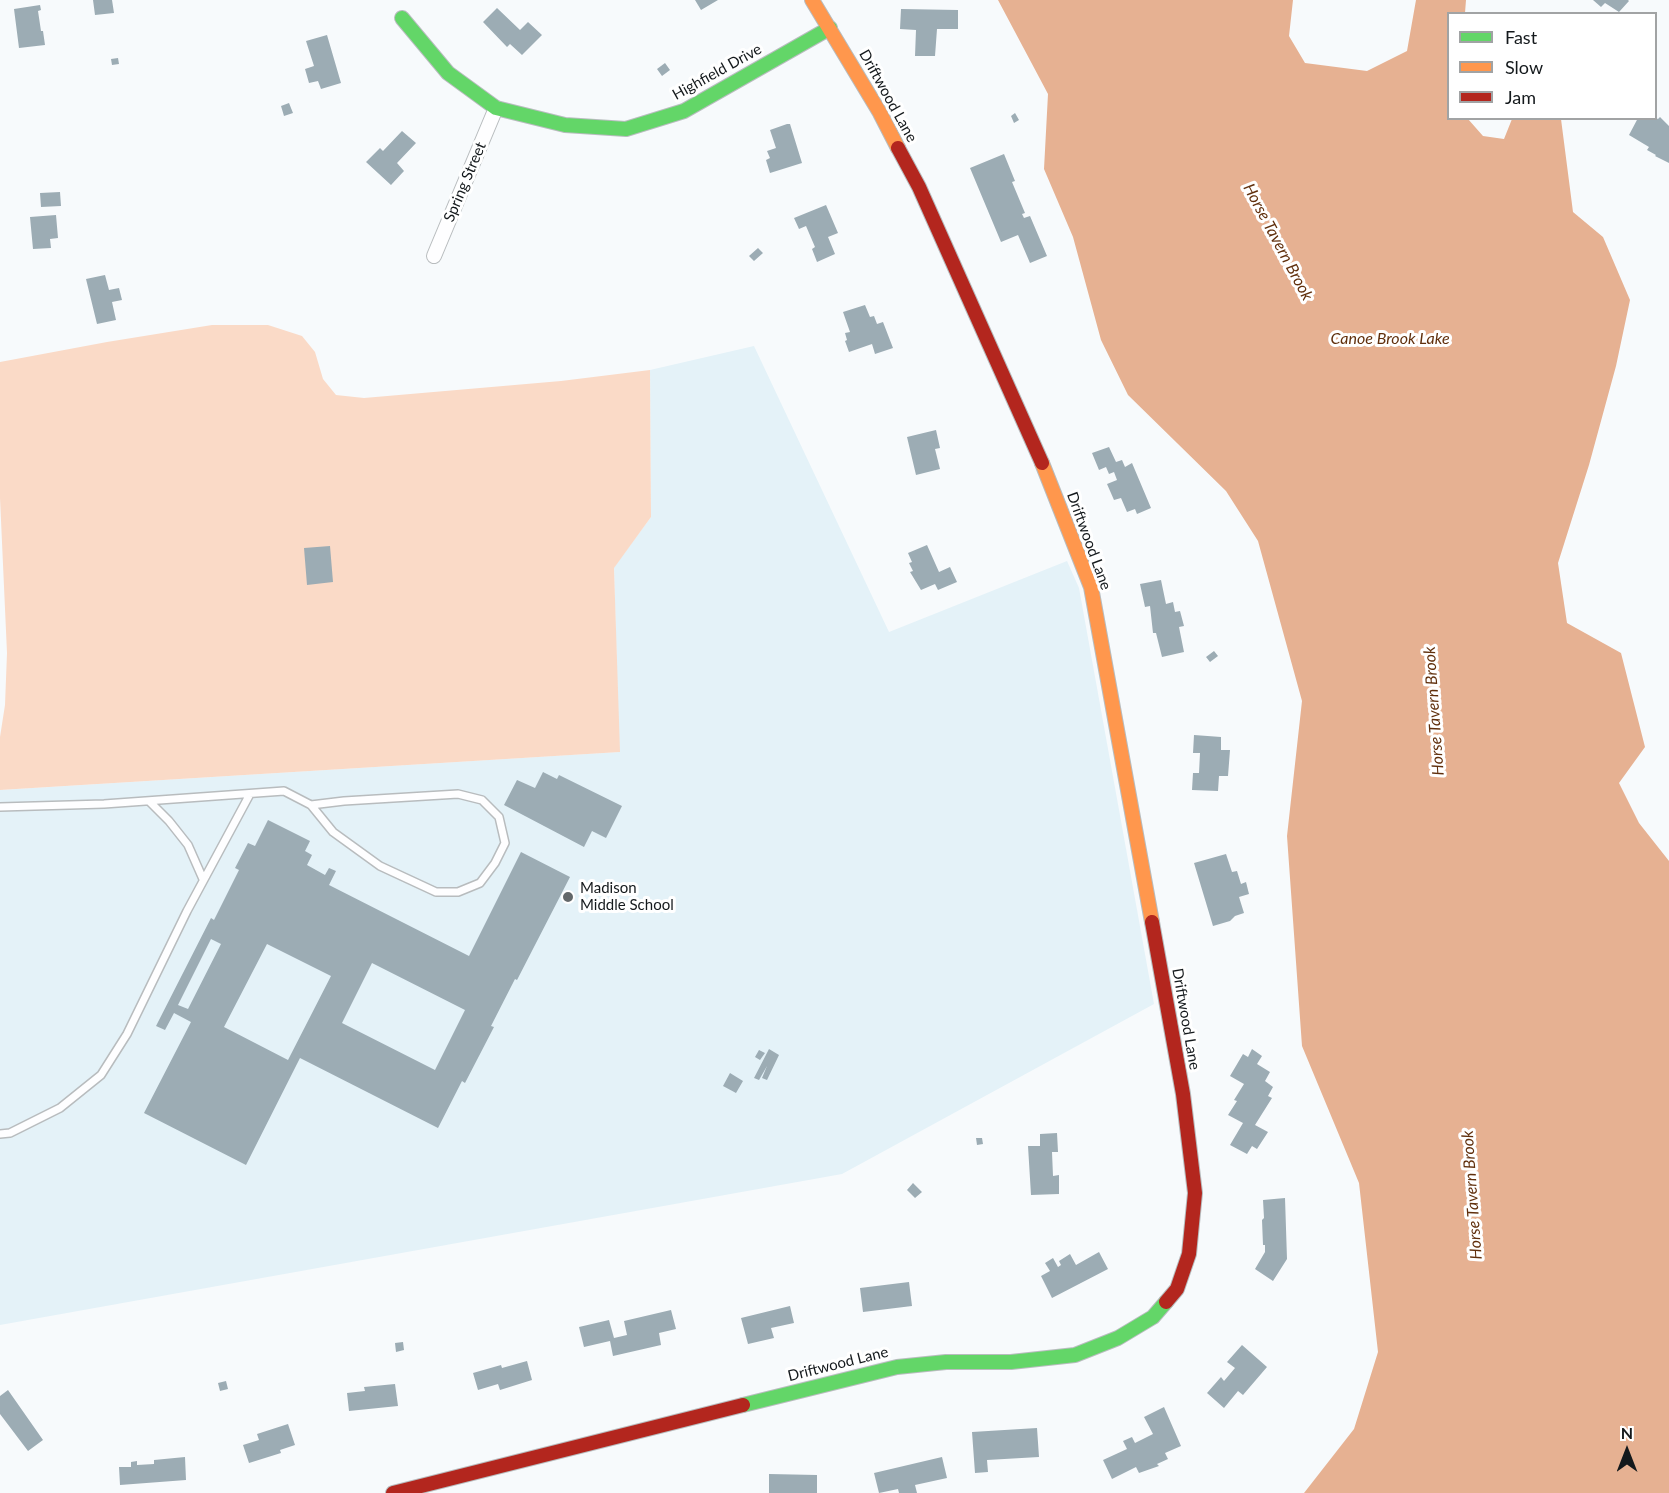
<!DOCTYPE html>
<html>
<head>
<meta charset="utf-8">
<style>
	body { margin:0 }
	#map { position:relative; width:1669px; height:1493px; overflow:hidden; background:#f7fafc; font-family:Lato,sans-serif }
	canvas { display:block }
	.legend { position:absolute; left:1447px; top:12px; width:210px; height:108px; box-sizing:border-box; background:#fff; border:2px solid #a1a3a4; margin:0; padding:8px 10px; list-style:none; font-size:18px; color:#14191c }
	.legend li { display:flex; align-items:center; gap:12px; height:30px }
	.legend b { width:30px; border:2px solid #a1a3a4 }
	.north { position:absolute; left:1597px; top:1421px; width:60px; height:60px; -webkit-text-stroke:4px #fff; paint-order:stroke; rotate:0deg; font-size:16px; font-weight:700; line-height:24px; text-align:center; color:#14191c }
	.north::after { content:''; display:block; margin:auto; width:21px; height:27px; background:#14191c; clip-path:polygon(50% 0,100% 100%,50% 72%,0 100%) }
</style>
</head>
<body>
<div id="map">
<canvas width="1669" height="1493"></canvas>
<ul class="legend">
<li><b style="height:8px;background:#63d668"></b>Fast</li>
<li><b style="height:8px;background:#ff974d"></b>Slow</li>
<li><b style="height:8px;background:#b3261e"></b>Jam</li>
</ul>
<div class="north">N</div>
</div>
<script>
const c = document.querySelector('canvas').getContext('2d');
c.lineJoin = 'round';
function fill(path, color) {
  c.fillStyle = color;
  c.fill(path, 'evenodd');
}
function shape(rows) {
  const path = new Path2D();
  for (const r of rows) {
    path.moveTo(r[0], r[1]);
    for (let i = 2; i < r.length; i += 2) path.lineTo(r[i], r[i + 1]);
  }
  return path;
}
function strokePath(path, color, width, dash) {
  c.strokeStyle = color;
  c.lineWidth = width;
  c.lineCap = dash ? 'butt' : 'round';
  c.setLineDash(dash || []);
  c.stroke(path);
}
function drawText(font, color, halo, rows, align = 'center') {
  c.font = font + ' Lato,sans-serif';
  c.lineWidth = 6;
  c.setLineDash([]);
  c.textBaseline = 'middle';
  c.strokeStyle = halo;
  c.fillStyle = color;
  for (const [text, x, y, turn = 0] of rows) {
    c.save();
    c.translate(x, y);
    c.rotate((+turn || 0) * Math.PI / 180);
    c.textAlign = isNaN(turn) ? turn : align;
    if (halo) c.strokeText(text, 0, 0);
    c.fillText(text, 0, 0);
    c.restore();
  }
}
const built = shape([
	[754,346,889,632,1067,561,1079,588,1154,1004,842,1174,0,1325,0,790,619,752,614,567,651,517,650,370]
]);
const green = shape([
	[212,325,268,325,302,336,315,352,323,379,336,395,364,398,561,381,650,370,651,517,614,568,620,752,0,790,0,737,5,705,7,653,0,498,0,362,107,342]
]);
const water = shape([
	[998,0,1293,0,1289,36,1305,63,1367,71,1407,51,1416,0,1466,0,1465,13,1448,14,1448,118,1468,119,1483,136,1504,139,1512,119,1561,119,1573,212,1603,237,1630,300,1616,366,1589,465,1558,563,1567,623,1621,653,1645,747,1619,783,1639,823,1669,861,1669,1493,1304,1493,1354,1429,1378,1352,1359,1183,1302,1046,1287,836,1302,701,1258,541,1226,491,1128,395,1101,340,1073,237,1044,169,1048,94]
]);
const building = shape([
	[93,0,112,0,114,13,95,15],
	[695,0,718,0,701,10],
	[1593,0,1628,0,1629,1,1619,12,1605,3,1601,7],
	[40,5,41,10,38,11,41,31,43,31,45,45,19,48,14,9],
	[497,8,520,30,528,22,542,35,522,55,510,44,507,47,483,22],
	[901,9,958,10,958,29,937,29,935,56,915,56,916,30,900,29],
	[327,35,341,83,321,89,318,81,309,83,305,69,314,66,306,41],
	[118,58,119,64,112,65,111,59],
	[665,63,670,70,662,76,657,69],
	[289,103,293,113,284,116,281,106],
	[1015,113,1019,120,1014,123,1011,116],
	[1660,117,1669,126,1669,163,1655,156,1656,155,1647,150,1649,147,1629,135,1638,118,1656,118,1658,119],
	[787,124,790,124,802,163,770,173,766,160,770,158,767,151,776,148,770,130],
	[402,131,416,143,397,163,404,171,391,185,366,162,380,148,383,151],
	[1004,154,1015,181,1012,182,1025,213,1022,214,1024,218,1030,216,1047,256,1030,263,1018,235,1001,242,970,168],
	[60,192,61,206,41,207,40,193],
	[826,205,838,233,828,237,835,254,817,262,812,249,815,247,806,226,799,229,794,218],
	[56,215,58,238,50,239,51,248,33,249,30,217],
	[758,248,763,253,754,261,749,256],
	[105,275,109,290,119,288,122,300,112,302,116,320,97,324,86,279],
	[865,305,870,317,874,316,877,324,883,322,893,348,875,354,872,344,849,352,845,341,847,340,845,333,850,332,843,312],
	[936,430,940,448,935,449,940,469,916,475,907,437],
	[1109,447,1116,462,1122,460,1125,467,1132,463,1151,508,1137,514,1135,509,1127,512,1121,498,1114,500,1107,484,1117,480,1114,472,1109,474,1106,467,1099,470,1092,453],
	[927,545,939,572,950,567,957,582,938,590,935,584,921,590,910,572,913,571,909,563,912,562,908,553],
	[330,546,333,582,307,585,304,548],
	[1161,580,1166,604,1173,602,1175,612,1180,611,1184,626,1179,627,1184,652,1162,657,1156,633,1153,633,1150,606,1145,607,1140,584],
	[1214,651,1218,656,1210,662,1206,657],
	[1194,735,1221,737,1221,750,1230,750,1228,776,1219,776,1218,791,1192,790,1193,773,1199,773,1200,753,1193,753],
	[543,772,557,779,559,775,622,806,606,838,592,831,584,847,504,805,517,780,535,788],
	[268,820,310,841,305,851,312,855,307,865,325,875,329,868,336,871,329,885,469,956,521,852,570,877,517,980,515,979,491,1026,494,1027,465,1083,462,1081,438,1128,300,1058,246,1165,144,1113,191,1022,174,1013,165,1030,156,1026,211,918,214,920,239,870,235,868,248,843,255,846],
	[211,939,221,944,188,1009,178,1005],
	[267,944,331,976,288,1060,224,1027],
	[372,963,465,1010,435,1070,342,1023],
	[1226,854,1232,872,1237,871,1241,884,1246,882,1249,894,1239,897,1244,913,1235,916,1230,921,1213,926,1194,863],
	[769,1049,779,1055,767,1080,762,1078,767,1066,759,1080,754,1078],
	[1252,1049,1262,1056,1257,1064,1270,1072,1265,1081,1273,1087,1268,1096,1272,1098,1255,1125,1268,1132,1257,1149,1252,1146,1247,1154,1230,1145,1243,1123,1228,1115,1237,1101,1234,1100,1244,1084,1230,1076,1243,1054,1248,1057],
	[759,1050,765,1053,760,1060,755,1057],
	[730,1073,743,1081,736,1093,723,1086],
	[1057,1133,1058,1152,1052,1152,1053,1176,1059,1175,1059,1194,1031,1195,1028,1146,1040,1146,1040,1134],
	[976,1138,982,1138,983,1144,977,1145],
	[913,1183,922,1192,915,1198,907,1190],
	[1285,1198,1287,1259,1273,1281,1255,1269,1265,1252,1265,1245,1263,1245,1262,1220,1264,1218,1263,1200],
	[1099,1252,1108,1269,1052,1298,1041,1276,1050,1271,1045,1263,1053,1258,1058,1267,1061,1265,1059,1261,1070,1254,1076,1265],
	[909,1282,912,1306,863,1312,860,1288],
	[790,1306,794,1323,771,1328,774,1338,748,1344,741,1318],
	[671,1310,676,1329,659,1333,661,1345,613,1356,610,1341,584,1347,579,1327,609,1320,614,1338,627,1335,624,1321],
	[403,1342,404,1350,396,1352,395,1343],
	[1242,1345,1267,1367,1243,1395,1238,1391,1224,1408,1207,1393,1221,1377,1224,1381,1235,1368,1227,1362],
	[527,1361,532,1380,500,1390,498,1384,478,1390,473,1373,501,1365,502,1368],
	[226,1381,228,1389,220,1391,218,1383],
	[395,1384,398,1406,349,1411,347,1393,365,1391,364,1387],
	[8,1390,43,1440,28,1451,0,1414,0,1396],
	[1164,1407,1181,1446,1165,1453,1168,1459,1157,1464,1159,1466,1139,1473,1136,1467,1112,1479,1103,1460,1127,1449,1123,1441,1132,1437,1135,1443,1153,1434,1144,1417],
	[288,1424,295,1445,280,1450,281,1453,249,1463,243,1445,259,1440,257,1434],
	[1037,1428,1039,1457,987,1460,988,1472,975,1473,972,1432],
	[185,1457,186,1480,120,1485,119,1467,131,1467,131,1462,137,1461,137,1465,154,1464,154,1460],
	[942,1457,947,1478,915,1485,917,1493,899,1493,898,1489,879,1493,874,1473],
	[769,1474,817,1475,817,1493,769,1493]
]);
const lane = shape([
	[149,801,169,821,188,845,203,879],
	[0,807,104,804,284,791,311,805,333,832,380,866,436,892,458,892,480,883,495,863,505,843,499,817,482,800,458,794,344,801,311,805],
	[0,1134,10,1133,60,1108,101,1075,127,1034,187,911,250,794]
]);
const street = shape([
	[434,256,496,108]
]);
const fast = shape([
	[402,18,448,73,496,108,565,125,626,129,684,111,830,28],
	[743,1405,897,1367,946,1362,1011,1362,1075,1355,1118,1338,1153,1317,1166,1302]
]);
const slow = shape([
	[812,0,880,113,898,148],
	[1042,463,1091,587,1152,922]
]);
const jam = shape([
	[898,148,919,187,1042,463],
	[1152,922,1183,1094,1195,1193,1189,1254,1177,1289,1166,1302],
	[393,1493,743,1405]
]);
const markers = [
	[568,897,6,"#63686a"]
];
const streetNames = [
	["Highfield Drive",717,72,-29],
	["Driftwood Lane",888,96,61],
	["Spring Street",465,182,-67],
	["Driftwood Lane",1089,541,70],
	["Driftwood Lane",1186,1019,80],
	["Driftwood Lane",838,1364,-14]
];
const poiNames = [
	["Madison",580,888],
	["Middle School",580,905]
];
const waterNames = [
	["Horse Tavern Brook",1278,242,62],
	["Canoe Brook Lake",1390,339],
	["Horse Tavern Brook",1434,711,-94],
	["Horse Tavern Brook",1472,1195,-94]
];
fill(built, '#e4f2f8');
fill(green, '#fadac7');
fill(water, '#e6b192');
fill(building, '#9cacb4');
strokePath(lane, '#b8bcbe', 10);
strokePath(street, '#b8bcbe', 16);
strokePath(fast, '#b8bcbe', 16);
strokePath(slow, '#b8bcbe', 16);
strokePath(jam, '#b8bcbe', 16);
strokePath(lane, '#fefeff', 7);
strokePath(street, '#fefeff', 14);
strokePath(fast, '#63d668', 14);
strokePath(slow, '#ff974d', 14);
strokePath(jam, '#b3261e', 14);
for (const [x, y, r, color] of markers) {
  const dot = new Path2D();
  dot.arc(x, y, r, 0, 2 * Math.PI);
  c.fillStyle = color;
  c.fill(dot);
  strokePath(dot, '#fff', 2);
}
drawText('15px', '#14191c', '#fff', streetNames);
drawText('15px', '#14191c', '#fff', poiNames, 'left');
drawText('italic 16px', '#602f0c', '#fff', waterNames);
</script>
</body>
</html>
